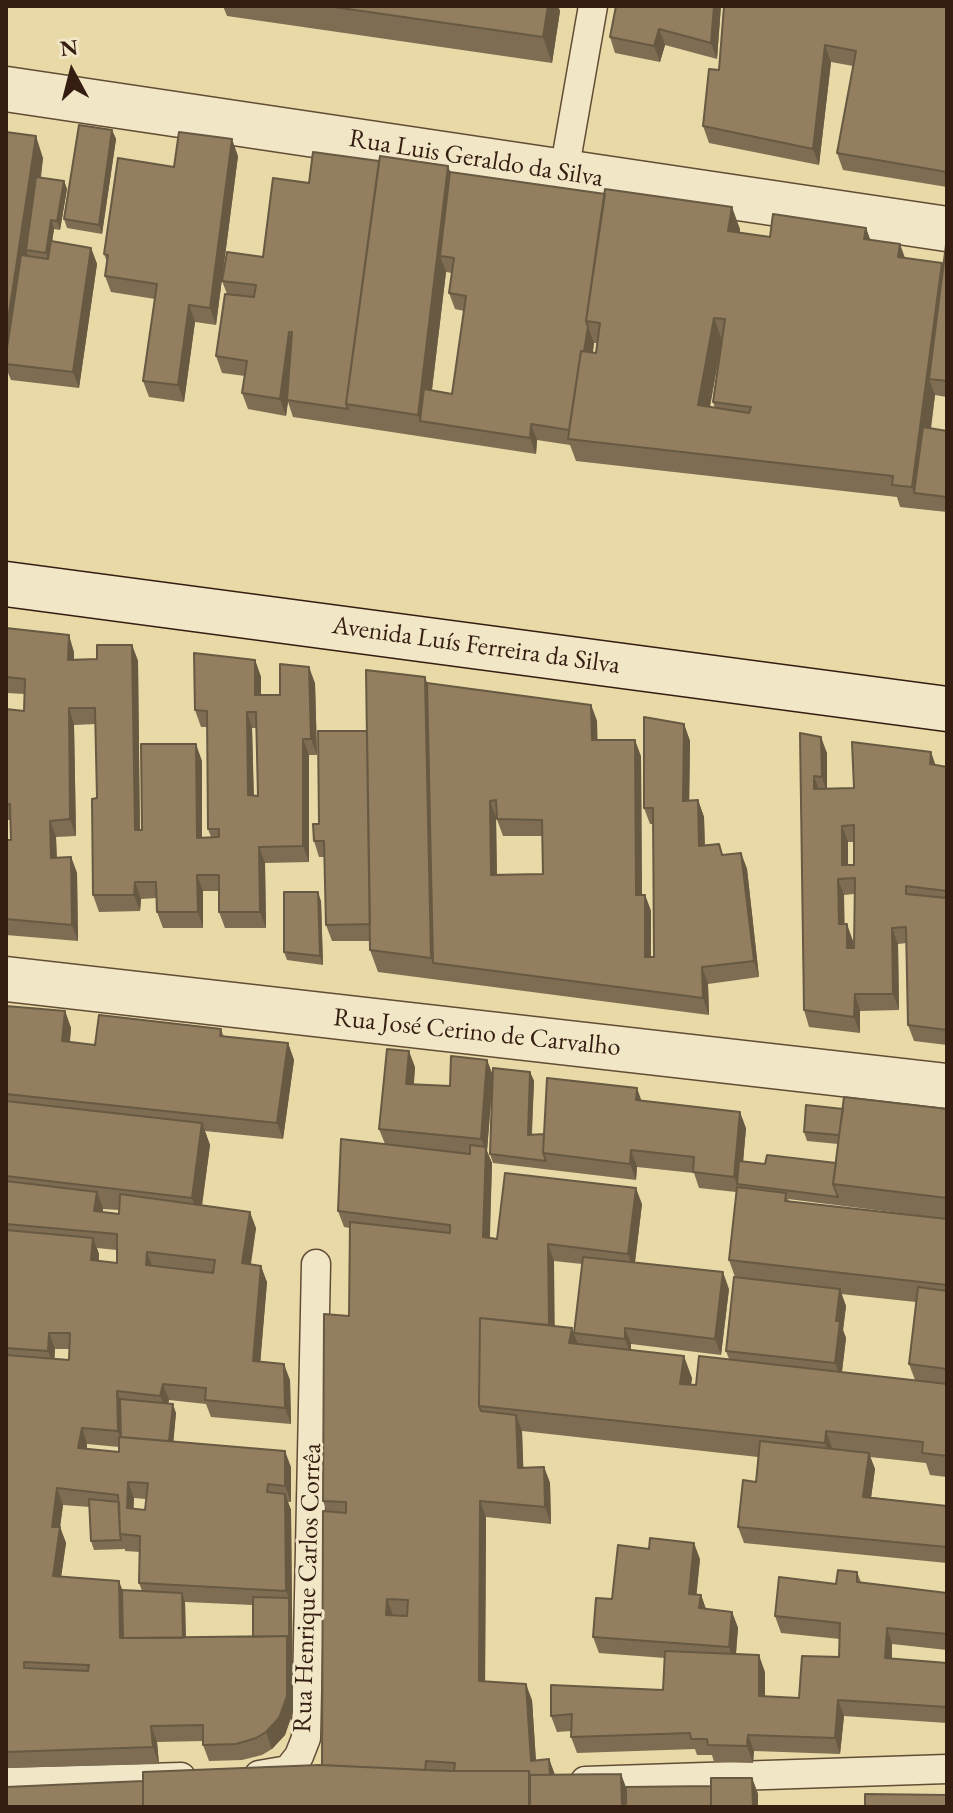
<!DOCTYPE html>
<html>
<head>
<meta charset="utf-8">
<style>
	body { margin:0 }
	#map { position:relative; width:953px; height:1813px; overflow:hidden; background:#e9d9a7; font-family:"EB Garamond",serif }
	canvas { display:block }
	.frame { position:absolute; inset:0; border:8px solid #351d11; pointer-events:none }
	.north { position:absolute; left:32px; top:32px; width:80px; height:80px; -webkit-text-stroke:6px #f1e6c6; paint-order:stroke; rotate:353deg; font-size:22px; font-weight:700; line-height:32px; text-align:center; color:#351d11 }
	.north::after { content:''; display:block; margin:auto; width:28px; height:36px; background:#351d11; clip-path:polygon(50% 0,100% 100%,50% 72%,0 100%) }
</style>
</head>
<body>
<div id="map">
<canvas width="953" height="1813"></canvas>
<div class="frame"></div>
<div class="north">N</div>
</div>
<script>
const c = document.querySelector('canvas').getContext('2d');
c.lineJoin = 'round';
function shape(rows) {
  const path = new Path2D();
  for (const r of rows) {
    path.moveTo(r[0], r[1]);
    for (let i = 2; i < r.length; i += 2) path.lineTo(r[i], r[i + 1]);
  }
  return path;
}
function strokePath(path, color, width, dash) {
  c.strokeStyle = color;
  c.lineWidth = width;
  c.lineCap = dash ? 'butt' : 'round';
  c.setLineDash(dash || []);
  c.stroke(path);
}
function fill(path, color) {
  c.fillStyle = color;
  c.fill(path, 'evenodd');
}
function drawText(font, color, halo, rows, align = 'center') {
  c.font = font + ' "EB Garamond",serif';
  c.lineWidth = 6;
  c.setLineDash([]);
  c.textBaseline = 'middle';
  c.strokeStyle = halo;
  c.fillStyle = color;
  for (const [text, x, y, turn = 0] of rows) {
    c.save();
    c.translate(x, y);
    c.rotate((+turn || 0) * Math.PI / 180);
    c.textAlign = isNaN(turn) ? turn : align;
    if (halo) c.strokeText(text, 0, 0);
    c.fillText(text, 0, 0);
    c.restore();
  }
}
const lane = shape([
	[564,172,593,6],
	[259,1775,288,1770,299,1756,306,1738,316,1264],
	[585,1781,947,1769],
	[6,1782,181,1777]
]);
const street = shape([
	[6,89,947,229],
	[6,979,947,1086]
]);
const secondary = shape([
	[6,584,947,709]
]);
const wall = shape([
	[223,6,558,6,560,11,552,63,227,16],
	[721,6,717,59,665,45,660,62,615,53,610,37],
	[947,6,947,187,843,170,837,153,853,66,831,62,819,165,709,143,703,126,719,70],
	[112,130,116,139,102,234,67,228,64,219],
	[6,132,43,158,41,178,64,181,67,189,60,230,54,229,52,242,91,248,97,264,79,388,11,380,6,368],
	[238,156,216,325,195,322,184,402,149,397,143,381,155,299,111,292,105,276,107,262,104,254,174,167],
	[379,161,448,166,450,172,740,229,740,233,770,237,866,228,870,240,905,258,942,263,944,267,947,245,947,397,935,395,931,429,947,431,947,512,900,507,897,497,576,461,570,445,537,440,536,454,293,417,288,402,286,416,248,409,242,393,245,376,222,373,216,356,227,294,222,281,263,257,309,183],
	[446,272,452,273,449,293,455,309,464,311,452,394,432,390],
	[722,340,713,402,715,408,710,407],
	[594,343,597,343,596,353,593,352],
	[6,628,74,652,74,660,97,659,132,645,138,661,140,830,142,830,202,761,202,838,211,837,208,829,207,727,201,727,195,710,255,660,261,677,261,695,280,695,315,683,317,755,309,755,309,862,265,863,266,928,225,928,219,912,219,891,203,891,203,928,163,928,157,912,157,898,141,899,140,911,99,912,93,895,97,798,96,724,74,725,76,836,56,837,57,858,71,857,77,873,78,941,6,935,6,840,11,840,11,820,6,820,6,709,24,711,25,694,6,693],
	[252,728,256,728,258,796,254,796],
	[427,683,591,705,597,721,597,740,641,756,642,895,645,895,651,911,651,957,654,957,653,824,650,824,644,808,684,724,690,741,689,801,698,800,704,817,705,845,719,844,723,855,741,853,747,869,759,977,708,984,709,1015,378,972,370,950,370,941,332,941,326,925,325,857,319,857,314,841,319,824,367,731],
	[496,817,503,836,542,836,543,874,497,874],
	[800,733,827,753,827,789,854,788,935,765,947,767,947,1045,914,1041,908,1025,907,943,898,944,899,1010,860,1011,860,1033,809,1027,804,1010],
	[848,842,854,842,854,865,848,865],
	[854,894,854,948,853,948,853,941,844,924,844,895],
	[321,901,323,965,287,960,284,952],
	[6,1006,65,1011,71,1028,70,1042,95,1045,221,1029,224,1037,288,1043,294,1060,283,1139,205,1131,210,1145,202,1205,256,1228,251,1264,267,1282,260,1362,290,1380,291,1424,211,1417,206,1404,169,1400,168,1404,176,1413,173,1442,291,1467,291,1502,288,1502,291,1510,293,1712,285,1735,272,1749,262,1755,242,1760,209,1761,203,1745,203,1741,157,1742,159,1764,6,1768],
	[103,1209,119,1210,119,1214,103,1212],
	[97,1248,117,1250,117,1263,99,1261,99,1254],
	[55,1349,69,1349,69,1360,54,1359],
	[87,1444,119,1447,119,1452,87,1449],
	[134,1498,146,1499,145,1510,133,1509],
	[63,1505,90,1507,91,1541,94,1550,125,1549,125,1551,140,1552,139,1583,142,1591,123,1590,61,1576,66,1543,60,1527],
	[185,1602,253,1605,253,1637,186,1638],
	[487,1060,493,1076,487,1151,492,1163,490,1238,497,1239,642,1204,635,1262,729,1289,721,1355,631,1344,631,1350,692,1378,691,1384,696,1385,729,1359,726,1351,735,1277,729,1260,736,1192,699,1188,694,1173,637,1167,636,1180,493,1163,490,1154,530,1072,534,1081,532,1135,544,1134,642,1101,746,1128,743,1162,765,1164,836,1163,838,1144,807,1141,804,1132,843,1109,947,1109,947,1219,788,1199,789,1201,947,1219,947,1477,930,1475,926,1463,870,1457,875,1469,871,1497,947,1506,947,1563,744,1543,738,1527,756,1482,758,1457,522,1431,523,1468,544,1467,550,1483,551,1524,486,1517,485,1681,532,1700,536,1761,549,1759,555,1775,626,1787,711,1786,752,1778,758,1794,758,1807,6,1807,143,1781,322,1765,327,1512,323,1501,349,1316,350,1228,344,1227,338,1211,385,1144,379,1129,415,1067,414,1084,450,1086],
	[554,1261,582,1264,574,1333,554,1326],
	[841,1294,916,1302,909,1364,915,1380,842,1372,846,1338,843,1330,846,1306],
	[700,1559,696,1595,701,1595,706,1609,732,1612,738,1628,736,1654,765,1672,765,1697,799,1698,839,1657,840,1639,781,1633,775,1616,857,1572,861,1582,947,1593,947,1650,892,1644,892,1659,947,1663,947,1723,844,1716,840,1754,754,1751,753,1763,714,1762,712,1755,697,1755,695,1749,577,1753,571,1737,571,1731,557,1732,551,1716,663,1690,665,1658,599,1653,593,1637,612,1599]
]);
const shadedWall = shape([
	[548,6,558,6,560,11,552,63,543,37],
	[714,6,721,6,717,59,711,43],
	[659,29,665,45,660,62,654,46],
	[825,45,831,62,819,165,813,149],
	[112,130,116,139,102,234,99,225],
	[36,136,43,158,30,251,26,250,29,258,14,356,6,333],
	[232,139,238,156,216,325,210,308],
	[448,166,456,188,440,256,446,272,428,422,420,421,418,415],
	[64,181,67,189,60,230,57,221],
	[732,207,740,229,736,253,728,231],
	[51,220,54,229,49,262,46,253],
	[866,228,874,250,864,239],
	[900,244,908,266,898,257],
	[91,248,97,264,79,388,73,372],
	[942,263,947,277,929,379,935,395,922,494,914,493,912,487],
	[189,305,195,322,184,402,178,385],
	[714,318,722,340,706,427,698,405],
	[588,327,594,343,580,440,573,430],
	[289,332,295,348,286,416,280,399],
	[531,424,537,440,536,454,530,438],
	[69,635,74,652,74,676,68,660],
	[132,645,138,661,140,846,135,830],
	[255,660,261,677,261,712,255,695],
	[309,667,315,683,317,755,311,739],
	[425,677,433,699,433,963,431,958],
	[591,705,597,721,598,756,592,740],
	[69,708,74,725,76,836,70,819],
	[247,712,252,728,254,812,248,795],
	[684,724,690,741,689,818,683,801],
	[821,737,827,753,827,793,822,777],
	[303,739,309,755,309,862,303,846],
	[635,740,641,756,642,911,636,895],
	[196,744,202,761,202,854,197,838],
	[931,752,937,769,930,764],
	[814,776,820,793,814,789],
	[698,800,704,817,705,862,699,846],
	[490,801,496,817,497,891,491,875],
	[50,821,56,837,57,875,51,858],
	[842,826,848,842,848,878,842,865],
	[259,847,265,863,266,928,260,912],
	[741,853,747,869,759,977,754,961],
	[71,857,77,873,78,941,72,925],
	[197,875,203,891,203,928,198,912],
	[838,879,844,895,845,941,839,924],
	[135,882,141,899,140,911,134,895],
	[318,892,321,901,323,965,320,956],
	[645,895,651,911,651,973,645,957],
	[847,924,853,941,853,964,847,948],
	[892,928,898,944,899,1010,893,994],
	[702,967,708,984,709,1015,703,998],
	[855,994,860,1011,860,1033,854,1017],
	[65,1011,71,1028,68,1057,62,1041],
	[288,1043,294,1060,283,1139,277,1123],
	[409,1051,415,1067,412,1100,406,1084],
	[487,1060,493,1076,487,1151,492,1163,489,1253,483,1237,486,1151,481,1139],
	[530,1072,534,1081,531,1144,528,1135],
	[637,1088,643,1105,636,1100],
	[740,1112,746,1128,741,1185,737,1184,734,1177],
	[202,1123,210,1145,200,1220,192,1198],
	[631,1150,637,1167,636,1180,630,1164],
	[636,1188,642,1204,634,1270,628,1254],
	[97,1192,103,1208,100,1228,94,1211],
	[250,1212,256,1228,248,1280,242,1263],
	[93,1238,99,1254,97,1277,91,1260],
	[548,1244,554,1261,555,1347,549,1331],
	[147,1252,153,1268,146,1265],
	[261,1266,267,1282,259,1378,253,1361],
	[723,1272,729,1289,721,1355,715,1339],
	[840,1289,846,1306,843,1330,846,1338,841,1379,835,1363,836,1321],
	[572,1328,580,1350,569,1343],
	[625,1328,631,1344,631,1355,625,1339],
	[49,1333,55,1349,54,1368,48,1351],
	[684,1356,692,1378,688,1406,680,1384],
	[284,1364,290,1380,291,1424,285,1408],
	[163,1384,169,1400,166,1412,160,1396],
	[117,1391,123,1408,123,1445,118,1431],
	[173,1404,176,1413,172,1457,168,1449],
	[516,1415,522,1431,524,1484,518,1468],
	[82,1428,87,1444,84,1464,78,1448],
	[826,1431,834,1453,833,1465,825,1443],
	[285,1451,291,1467,291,1502,285,1486],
	[869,1453,875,1469,869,1513,863,1497],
	[544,1467,550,1483,551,1524,545,1507],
	[128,1482,134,1498,133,1524,127,1508],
	[57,1488,63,1505,60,1527,66,1543,59,1592,53,1576,52,1527],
	[285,1494,291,1510,293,1712,285,1735,272,1749,266,1732,287,1636,289,1598,286,1591],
	[480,1501,486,1517,485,1697,479,1681],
	[694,1543,700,1559,695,1610,689,1594],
	[119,1581,125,1597,123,1646,120,1638],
	[182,1593,185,1602,186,1654,183,1645],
	[701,1595,707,1612,699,1608],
	[387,1599,393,1615,386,1615],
	[732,1612,738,1628,735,1664,729,1647],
	[887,1628,892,1644,891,1675,885,1658],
	[759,1655,765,1672,765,1713,759,1696],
	[526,1684,532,1700,537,1778,531,1761],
	[838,1700,844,1716,840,1754,835,1738],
	[151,1726,157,1742,159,1764,153,1747],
	[748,1735,754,1751,753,1763,747,1746],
	[549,1759,555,1775,550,1780],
	[621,1774,629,1795,630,1807,622,1807],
	[752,1778,758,1794,758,1807,753,1807]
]);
const building = shape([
	[327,6,548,6,543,37,327,6],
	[616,6,714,6,711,43,659,29,654,46,610,37,616,6],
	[724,6,947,6,947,172,837,153,856,51,825,45,813,149,703,126,709,69,719,70,724,6],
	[79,125,112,130,99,225,64,219,79,125],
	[6,132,36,136,6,333,6,132],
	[179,132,232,139,210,308,189,305,178,385,143,381,157,284,105,276,108,255,104,254,118,158,174,167,179,132],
	[313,152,379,161,346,404,348,409,287,400,292,332,289,332,280,399,242,393,247,361,216,356,225,294,254,297,256,285,222,281,227,252,263,257,273,178,309,183,313,152],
	[380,156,448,166,418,415,346,404,380,156],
	[450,172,605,194,586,321,588,327,584,351,581,351,569,430,531,424,530,438,420,421,424,389,452,394,466,296,449,293,454,258,440,256,450,172],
	[36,177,64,181,57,221,51,220,46,253,26,250,36,177],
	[605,189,732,207,728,231,770,237,773,214,866,228,864,239,900,244,898,257,942,263,912,487,892,485,893,476,568,439,581,351,596,353,600,323,586,321,605,189],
	[714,318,725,319,713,402,751,407,749,413,698,405,714,318],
	[51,241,91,248,73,372,6,364,6,355,21,255,48,259,51,241],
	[946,245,947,245,947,381,929,379,946,245],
	[923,427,947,431,947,497,914,493,923,427],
	[6,628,69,635,68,660,97,659,97,645,132,645,135,830,142,830,141,744,196,744,197,838,219,837,219,829,208,829,207,711,195,710,194,653,255,660,255,695,280,695,280,664,309,667,311,739,303,739,303,846,259,847,260,912,219,912,219,875,197,875,198,912,157,912,156,882,135,882,134,895,93,895,92,799,97,798,95,708,69,708,70,819,50,821,51,858,71,857,72,925,6,919,6,840,11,840,10,804,6,804,6,709,24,711,25,679,6,677,6,628],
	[247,712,256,712,258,796,248,795,247,712],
	[366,670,425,677,431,958,370,950,366,670],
	[427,683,591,705,592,740,635,740,636,895,645,895,645,957,654,957,653,808,644,808,644,717,684,724,683,801,698,800,699,846,719,844,722,855,741,853,754,961,702,967,703,998,433,963,427,683],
	[496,800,497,819,542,820,543,874,491,875,490,801,496,800],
	[318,731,367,731,370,924,326,925,324,841,314,841,313,824,319,824,318,731],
	[800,733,821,737,822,777,814,776,814,789,854,788,852,742,931,752,930,764,947,767,947,891,906,886,906,894,947,898,947,1030,908,1025,906,927,892,928,893,994,855,994,854,1017,804,1010,800,733],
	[854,825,854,865,842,865,842,826,854,825],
	[855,878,854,948,847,948,847,924,839,924,838,879,855,878],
	[284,892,318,892,320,956,284,952,284,892],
	[6,1006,65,1011,62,1041,95,1045,99,1015,221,1029,220,1036,288,1043,277,1123,6,1094,6,1006],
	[387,1049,409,1051,406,1084,450,1086,451,1056,487,1060,481,1139,379,1129,387,1049],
	[493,1068,530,1072,528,1135,544,1134,543,1153,546,1161,490,1154,493,1068],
	[547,1078,637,1088,636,1100,740,1112,734,1177,693,1172,694,1157,631,1150,630,1164,543,1153,547,1078],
	[844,1097,947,1109,947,1198,833,1184,844,1097],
	[6,1101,202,1123,192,1198,6,1176,6,1101],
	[806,1105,843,1109,839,1135,804,1132,806,1105],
	[341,1139,470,1154,470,1145,486,1147,483,1237,497,1239,505,1173,636,1188,628,1254,548,1244,549,1325,480,1318,479,1406,481,1411,516,1415,518,1468,544,1467,545,1507,480,1501,479,1681,526,1684,531,1761,549,1759,550,1775,530,1775,529,1771,454,1771,455,1763,426,1761,425,1770,322,1765,323,1511,346,1513,346,1502,323,1501,324,1314,349,1316,350,1222,450,1233,450,1225,338,1211,341,1139],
	[387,1599,408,1600,407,1616,386,1615,387,1599],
	[767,1155,836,1163,833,1184,838,1197,737,1184,739,1161,765,1164,767,1155],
	[6,1181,97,1192,94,1211,119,1214,120,1194,250,1212,242,1263,261,1266,253,1361,284,1364,285,1408,205,1400,206,1388,163,1384,160,1396,117,1391,118,1431,82,1428,78,1448,119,1452,119,1437,285,1451,285,1486,268,1484,267,1492,285,1494,286,1591,139,1583,140,1536,120,1534,118,1495,57,1488,52,1527,60,1527,53,1576,119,1581,120,1638,287,1636,287,1696,279,1718,266,1732,256,1738,236,1744,203,1745,203,1725,151,1726,153,1747,6,1752,6,1355,69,1360,70,1333,49,1333,48,1351,6,1348,6,1230,93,1238,91,1260,117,1263,117,1234,6,1224,6,1181],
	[147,1252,215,1260,213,1273,146,1265,147,1252],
	[128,1482,148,1483,145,1510,127,1508,128,1482],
	[24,1662,89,1665,88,1671,24,1668,24,1662],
	[737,1187,786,1193,785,1201,947,1219,947,1285,729,1260,737,1187],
	[583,1257,723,1272,715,1339,625,1328,625,1339,574,1333,583,1257],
	[734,1277,840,1289,836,1321,840,1321,835,1363,726,1351,734,1277],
	[918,1287,947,1291,947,1369,909,1364,918,1287],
	[480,1318,572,1328,569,1343,684,1356,680,1384,696,1385,699,1356,947,1384,947,1456,922,1453,923,1442,826,1431,825,1443,479,1406,480,1318],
	[120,1399,173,1404,169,1441,121,1437,120,1399],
	[760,1441,869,1453,863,1497,947,1506,947,1547,738,1527,743,1480,756,1482,760,1441],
	[89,1499,119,1502,120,1534,121,1540,91,1541,89,1499],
	[650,1538,694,1543,689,1594,701,1595,699,1608,732,1612,729,1647,593,1637,596,1598,612,1599,618,1545,649,1549,650,1538],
	[838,1570,857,1572,857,1582,947,1593,947,1634,887,1628,885,1658,947,1663,947,1707,838,1700,835,1738,748,1735,747,1746,708,1745,707,1739,691,1739,690,1733,571,1737,572,1714,551,1716,551,1685,663,1690,665,1651,759,1655,759,1696,799,1698,802,1656,839,1657,840,1623,775,1616,779,1577,836,1584,838,1570],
	[122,1590,182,1593,183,1638,123,1638,122,1590],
	[253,1597,289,1598,289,1644,287,1636,253,1637,253,1597],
	[319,1765,451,1771,529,1771,529,1807,143,1807,143,1772,319,1765],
	[621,1774,622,1807,530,1807,530,1775,621,1774],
	[711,1778,752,1778,753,1807,711,1807,711,1778],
	[143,1781,143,1807,6,1807,6,1787,143,1781],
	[711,1786,711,1807,626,1807,626,1787,711,1786],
	[865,1794,947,1795,947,1807,865,1807,865,1794]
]);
const streetNames = [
	["Rua Luis Geraldo da Silva",476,159,9],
	["Avenida Luís Ferreira da Silva",476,646,8],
	["Rua José Cerino de Carvalho",477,1033,6],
	["Rua Henrique Carlos Corrêa",308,1588,-88]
];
strokePath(lane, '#624c36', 31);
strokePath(street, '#624c36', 47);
strokePath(secondary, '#351d11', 47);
strokePath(lane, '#f1e6c6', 28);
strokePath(street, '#f1e6c6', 44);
strokePath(secondary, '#f1e6c6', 44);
fill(wall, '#7e6d52');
fill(shadedWall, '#675942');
fill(building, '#937f5f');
strokePath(building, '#675942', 2);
drawText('26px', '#351d11', '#f1e6c6', streetNames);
</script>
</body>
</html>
